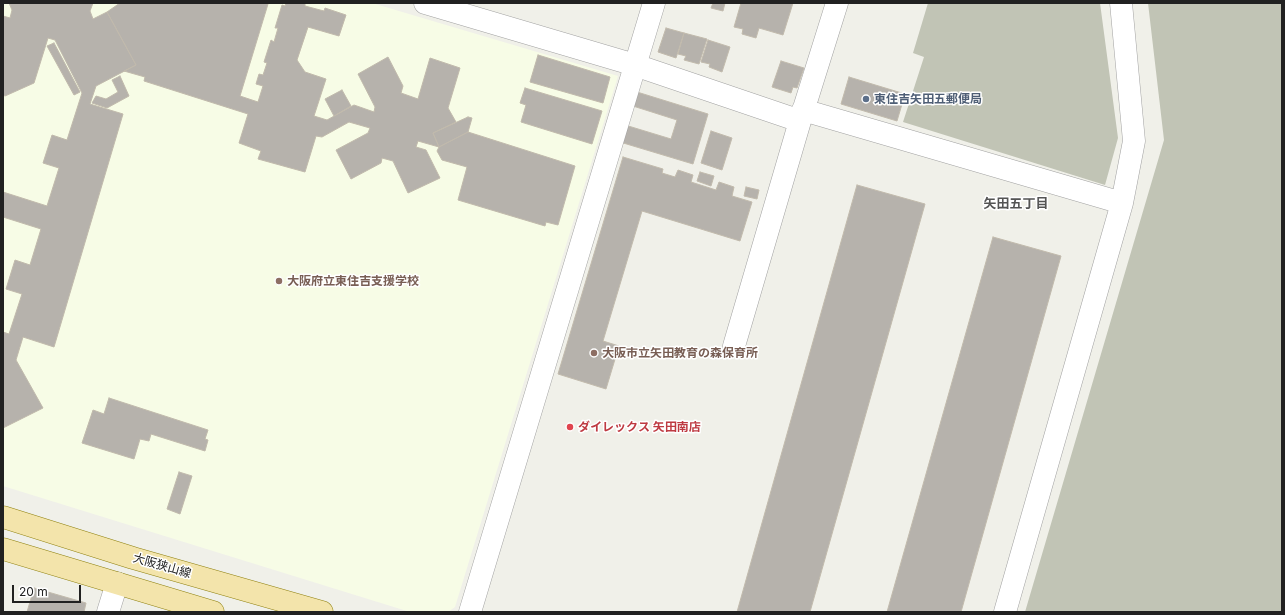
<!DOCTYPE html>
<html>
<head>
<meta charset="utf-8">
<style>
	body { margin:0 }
	#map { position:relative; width:1285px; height:615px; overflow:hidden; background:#f0f0e9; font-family:Inter,sans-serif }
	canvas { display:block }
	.frame { position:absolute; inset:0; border:4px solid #212121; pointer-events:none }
	.scale { position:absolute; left:12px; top:585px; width:69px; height:18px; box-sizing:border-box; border:2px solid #212121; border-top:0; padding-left:5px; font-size:12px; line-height:14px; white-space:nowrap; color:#212121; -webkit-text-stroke:3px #fff; paint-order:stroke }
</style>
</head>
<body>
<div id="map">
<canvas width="1285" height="615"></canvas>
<div class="frame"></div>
<div class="scale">20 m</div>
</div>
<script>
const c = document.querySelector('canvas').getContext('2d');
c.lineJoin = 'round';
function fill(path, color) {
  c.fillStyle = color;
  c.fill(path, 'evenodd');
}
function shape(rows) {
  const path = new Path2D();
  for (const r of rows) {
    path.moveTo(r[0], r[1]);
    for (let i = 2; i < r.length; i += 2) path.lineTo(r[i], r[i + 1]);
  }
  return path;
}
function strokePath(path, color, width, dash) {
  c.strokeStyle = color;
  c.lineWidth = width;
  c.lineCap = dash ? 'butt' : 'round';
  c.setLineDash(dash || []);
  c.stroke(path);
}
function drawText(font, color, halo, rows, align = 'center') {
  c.font = font + ' Inter,"Noto Sans JP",sans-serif';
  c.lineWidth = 3;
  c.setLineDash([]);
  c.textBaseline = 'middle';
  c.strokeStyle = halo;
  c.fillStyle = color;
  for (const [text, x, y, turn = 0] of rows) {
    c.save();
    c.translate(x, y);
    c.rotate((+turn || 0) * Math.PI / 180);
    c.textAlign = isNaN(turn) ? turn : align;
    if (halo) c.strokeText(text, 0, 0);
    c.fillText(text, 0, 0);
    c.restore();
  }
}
const education = shape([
	[3,3,372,3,618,76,455,607,448,612,410,612,3,486]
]);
const construction = shape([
	[928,3,1100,3,1118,138,1105,185,903,122,924,57,913,53],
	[1148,3,1282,3,1282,612,1025,612,1164,140]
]);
const building = shape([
	[9,3,93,3,90,11,93,19,107,12,136,65,96,86,90,104,123,114,54,347,23,337,16,360,43,408,3,428,3,332,9,334,22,294,6,289,15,260,30,265,41,229,3,217,3,192,47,206,59,168,43,163,52,135,67,140,82,93,55,40,48,38,34,83,5,96,3,95,3,16,10,18,12,10,9,3],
	[120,3,264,3,268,4,240,96,258,102,263,86,256,84,259,74,263,75,267,63,264,62,271,40,274,42,278,28,275,28,282,5,285,6,286,3,305,3,305,6,324,11,325,8,346,15,339,36,308,27,297,60,305,72,326,79,314,116,327,120,354,105,374,112,375,107,358,74,388,57,403,86,401,93,418,99,430,58,460,68,448,108,456,122,433,133,439,147,418,141,416,147,426,150,440,178,408,193,393,161,382,158,381,163,351,179,336,150,368,133,370,128,349,122,322,137,316,136,305,172,258,159,261,151,239,143,248,114,144,81,145,77,124,71,136,65,107,12,120,3],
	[713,3,725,3,723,11,711,8,713,3],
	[741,3,793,3,783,35,759,28,756,38,742,34,743,29,734,27,741,3],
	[666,28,684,33,676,58,658,52,666,28],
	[684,33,707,39,699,64,684,60,686,56,678,54,684,33],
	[708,40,730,47,722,72,709,67,710,64,701,62,708,40],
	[54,43,80,92,74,95,47,46,54,43],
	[538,55,610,77,603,103,530,82,538,55],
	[781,61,804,68,797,88,793,87,791,93,772,87,781,61],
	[120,76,129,96,107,108,92,103,96,96,106,99,118,92,112,80,120,76],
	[849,77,905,94,897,121,841,104,849,77],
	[525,88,602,111,592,144,521,122,526,105,520,103,525,88],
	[342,90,351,106,334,116,325,99,342,90],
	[637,92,708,114,693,164,620,142,625,125,671,139,677,120,633,106,637,92],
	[468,117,472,118,468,132,439,147,433,133,468,117],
	[711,131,732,138,722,170,701,163,711,131],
	[468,132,575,166,558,225,546,222,545,226,458,200,467,167,442,160,437,151,439,147,468,132],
	[623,157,663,169,662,173,675,177,678,170,693,175,691,182,716,190,719,182,734,187,732,196,752,202,740,241,642,211,603,341,619,346,606,389,558,374,623,157],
	[700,172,714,176,711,186,697,181,700,172],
	[857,185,925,204,810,612,737,612,857,185],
	[746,187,759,190,757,199,744,196,746,187],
	[993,237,1061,256,961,612,887,612,993,237],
	[109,398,208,430,205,439,208,440,205,451,151,434,149,441,140,439,134,459,82,443,93,410,104,414,109,398],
	[179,472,192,476,180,514,167,509,179,472],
	[34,588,86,603,84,612,27,612,34,588]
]);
const minor = shape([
	[425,3,635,65,800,121,837,3],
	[803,110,1122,203],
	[734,346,800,121],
	[108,612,117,583],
	[470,612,654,3],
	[1005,612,1122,203,1134,141,1121,3]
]);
const primary = shape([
	[3,517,133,558,322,612],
	[3,549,213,612]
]);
const markers = [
	[866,99,4,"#5c6f8a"],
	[279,281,4,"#8d6e63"],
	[594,353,4,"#8d6e63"],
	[570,427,4,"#e0444e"]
];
const serviceNames = [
	["東住吉矢田五郵便局",874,99]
];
const educationNames = [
	["大阪府立東住吉支援学校",287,281],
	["大阪市立矢田教育の森保育所",602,353]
];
const healthNames = [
	["ダイレックス 矢田南店",578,427]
];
const streetNames = [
	["大阪狭山線",162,566,16]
];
const neighbourhoodNames = [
	["矢田五丁目",1016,204]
];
fill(education, '#f7fce6');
fill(construction, '#c1c4b5');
fill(building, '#b6b2ac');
strokePath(building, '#c1baac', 1);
strokePath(minor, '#a2a2a2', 23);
strokePath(primary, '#8f810f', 23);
strokePath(minor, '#fff', 22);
strokePath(primary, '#f3e4ab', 22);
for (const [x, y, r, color] of markers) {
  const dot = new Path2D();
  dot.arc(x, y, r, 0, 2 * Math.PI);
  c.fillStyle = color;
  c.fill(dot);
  strokePath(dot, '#fff', 1.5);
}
drawText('bold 12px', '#4e5e75', '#fff', serviceNames, 'left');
drawText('bold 12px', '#785e54', '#fff', educationNames, 'left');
drawText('bold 12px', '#be3a42', '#fff', healthNames, 'left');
drawText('12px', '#212121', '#fff', streetNames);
drawText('bold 13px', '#545454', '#fff', neighbourhoodNames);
</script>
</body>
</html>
